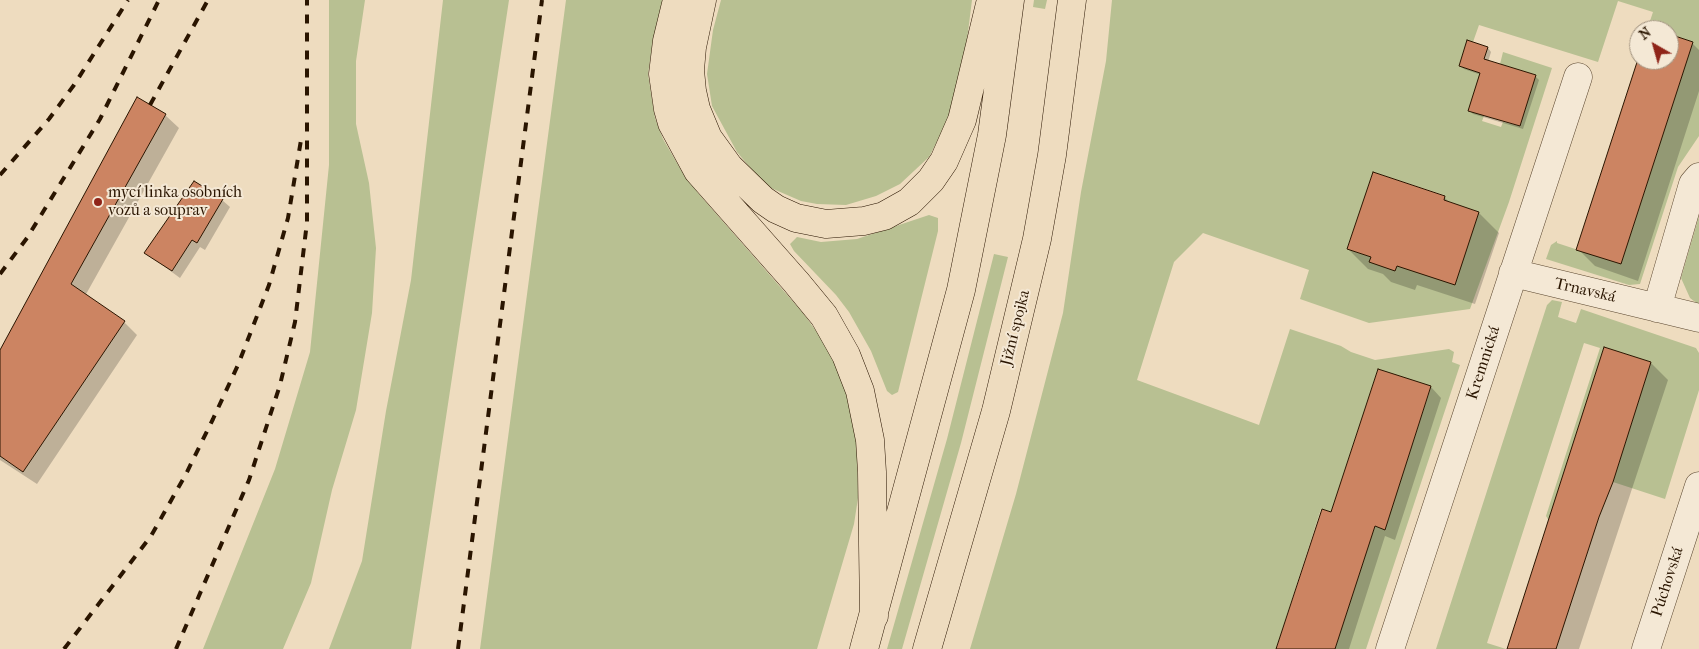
<!DOCTYPE html>
<html>
<head>
<meta charset="utf-8">
<style>
	body { margin:0 }
	#map { position:relative; width:1699px; height:649px; overflow:hidden; background:#eedcbf; font-family:"IM FELL French Canon",serif }
	canvas { display:block }
	.north { position:absolute; left:1629px; top:20px; width:50px; height:50px; box-sizing:border-box; background:#f4e8d5; border:1px solid #a39480; border-radius:50%; rotate:322deg; font-size:14px; font-weight:700; line-height:20px; text-align:center; color:#2a1500 }
	.north::after { content:''; display:block; margin:auto; width:18px; height:22px; background:#8f2418; clip-path:polygon(50% 0,100% 100%,50% 72%,0 100%) }
</style>
</head>
<body>
<div id="map">
<canvas width="1699" height="649"></canvas>
<div class="north">N</div>
</div>
<script>
const c = document.querySelector('canvas').getContext('2d');
c.lineJoin = 'round';
function fill(path, color) {
  c.fillStyle = color;
  c.fill(path, 'evenodd');
}
function shape(rows) {
  const path = new Path2D();
  for (const r of rows) {
    path.moveTo(r[0], r[1]);
    for (let i = 2; i < r.length; i += 2) path.lineTo(r[i], r[i + 1]);
  }
  return path;
}
function strokePath(path, color, width, dash) {
  c.strokeStyle = color;
  c.lineWidth = width;
  c.lineCap = dash ? 'butt' : 'round';
  c.setLineDash(dash || []);
  c.stroke(path);
}
function drawText(font, color, halo, rows, align = 'center') {
  c.font = font + ' "IM FELL French Canon",serif';
  c.lineWidth = 4;
  c.setLineDash([]);
  c.textBaseline = 'middle';
  c.strokeStyle = halo;
  c.fillStyle = color;
  for (const [text, x, y, turn = 0] of rows) {
    c.save();
    c.translate(x, y);
    c.rotate((+turn || 0) * Math.PI / 180);
    c.textAlign = isNaN(turn) ? turn : align;
    if (halo) c.strokeText(text, 0, 0);
    c.fillText(text, 0, 0);
    c.restore();
  }
}
const green = shape([
	[329,0,365,0,356,61,356,124,369,183,376,248,372,313,356,410,332,490,311,583,283,649,203,649,275,469,310,352,329,165],
	[443,0,509,0,411,649,329,649,362,561,386,411,411,280],
	[566,0,665,0,652,47,648,74,655,118,663,139,681,170,698,193,803,313,830,350,849,394,857,444,858,498,854,524,817,649,480,649],
	[721,0,972,0,965,56,949,118,929,157,900,184,876,196,846,205,817,204,801,201,771,188,757,176,737,152,712,106,707,74,713,30],
	[1034,0,1047,0,1045,9,1033,7],
	[1112,0,1699,0,1699,136,1678,167,1640,284,1629,285,1546,259,1551,245,1557,241,1557,243,1621,264,1693,42,1669,34,1669,30,1648,27,1653,12,1618,1,1598,62,1479,25,1473,42,1467,41,1459,66,1480,73,1484,116,1482,121,1501,127,1503,122,1520,126,1536,75,1500,64,1503,52,1552,68,1509,202,1470,309,1369,323,1300,299,1309,270,1203,233,1174,262,1137,380,1259,425,1290,329,1341,346,1351,352,1375,360,1449,349,1454,352,1452,362,1460,365,1366,649,1335,649,1375,526,1385,529,1431,387,1378,369,1331,512,1321,509,1276,649,970,649,1016,494,1063,313,1081,192,1106,61],
	[1373,172,1444,195,1444,200,1479,212,1455,284,1347,249],
	[929,215,938,218,938,231,899,388,898,392,892,395,887,391,871,351,849,312,836,295,794,251,790,244,797,237,821,242,857,239],
	[1699,216,1699,305,1690,298,1681,278],
	[994,254,1008,257,961,443,902,649,887,649,947,439],
	[1552,300,1562,302,1558,317,1576,323,1581,309,1696,348,1699,353,1699,390,1665,499,1613,482,1651,362,1604,347,1549,521,1546,516,1600,348,1584,343,1487,643,1506,649,1436,649,1547,305]
]);
const shadow = shape([
	[1669,35,1692,43,1699,50,1699,91,1638,281,1595,266,1578,249,1639,60,1669,60],
	[1468,42,1488,48,1491,52,1488,62,1535,76,1539,80,1523,129,1473,114,1470,111,1481,75,1464,69,1460,66],
	[165,115,179,128,85,296,124,322,137,335,37,484,0,460,0,353],
	[1444,197,1451,204,1479,213,1499,233,1475,304,1417,285,1415,290,1391,282,1383,274,1368,269,1348,249],
	[222,200,230,207,205,250,200,247,180,278,146,253],
	[1651,363,1668,380,1579,649,1509,649],
	[1379,370,1431,387,1441,398,1395,540,1385,536,1349,649,1277,649,1332,514]
]);
const building = shape([
	[1669,34,1693,42,1621,264,1576,250,1639,56,1639,60,1669,60,1669,34],
	[1467,40,1488,47,1484,59,1536,75,1520,126,1468,111,1480,73,1459,66,1467,40],
	[137,97,166,114,71,284,125,321,23,472,0,456,0,350,137,97],
	[1373,172,1445,196,1444,200,1479,212,1455,285,1397,266,1395,271,1369,262,1371,257,1347,249,1373,172],
	[194,181,223,199,197,243,192,240,172,271,144,253,194,181],
	[1604,347,1651,362,1613,482,1599,517,1556,649,1507,649,1604,347],
	[1378,369,1431,386,1385,530,1375,526,1335,649,1276,649,1322,509,1331,512,1378,369]
]);
const minor = shape([
	[1513,273,1699,318],
	[1657,308,1693,184,1699,177],
	[1390,649,1578,77],
	[1646,649,1699,486]
]);
const highway = shape([
	[677,0,667,41,663,74,668,109,672,123,698,171,796,282,824,316,846,355,860,391,870,440,872,472,874,616],
	[702,0,692,47,690,70,692,91,696,109,708,138,729,167,763,200,776,209,796,218,826,224,864,221,884,216,909,202,931,180,944,161,962,120,991,0],
	[864,649,961,290,992,135,1010,0],
	[927,649,996,411,1037,239,1052,155,1072,0]
]);
const rail = shape([
	[150,105,208,0],
	[0,175,49,119,74,85,128,0],
	[0,274,27,238,100,119,159,0],
	[64,649,151,536,186,474,213,419,238,365,269,285,288,218,302,134],
	[176,649,249,480,280,385,295,322,307,222,307,0],
	[458,649,542,0]
]);
const markers = [
	[98,202,5,"#8f2418"]
];
const poiNames = [
	["mycí linka osobních",108,193],
	["vozů a souprav",108,211]
];
const streetNames = [
	["Trnavská",1585,291,13],
	["Jižní spojka",1016,328,-76],
	["Kremnická",1484,363,-72],
	["Púchovská",1668,582,-72]
];
fill(green, '#b8c092');
fill(shadow, '#0003');
fill(building, '#cc8462');
strokePath(building, '#2a1500', 1);
strokePath(minor, '#5b4730', 29);
strokePath(highway, '#2a1500', 29);
strokePath(minor, '#f4e8d5', 28);
strokePath(highway, '#eedcbf', 28);
strokePath(rail, '#2a1500', 4, [9, 9]);
for (const [x, y, r, color] of markers) {
  const dot = new Path2D();
  dot.arc(x, y, r, 0, 2 * Math.PI);
  c.fillStyle = color;
  c.fill(dot);
  strokePath(dot, '#f4e8d5', 2);
}
drawText('16px', '#2a1500', '#f4e8d5', poiNames, 'left');
drawText('16px', '#2a1500', '#f4e8d5', streetNames);
</script>
</body>
</html>
